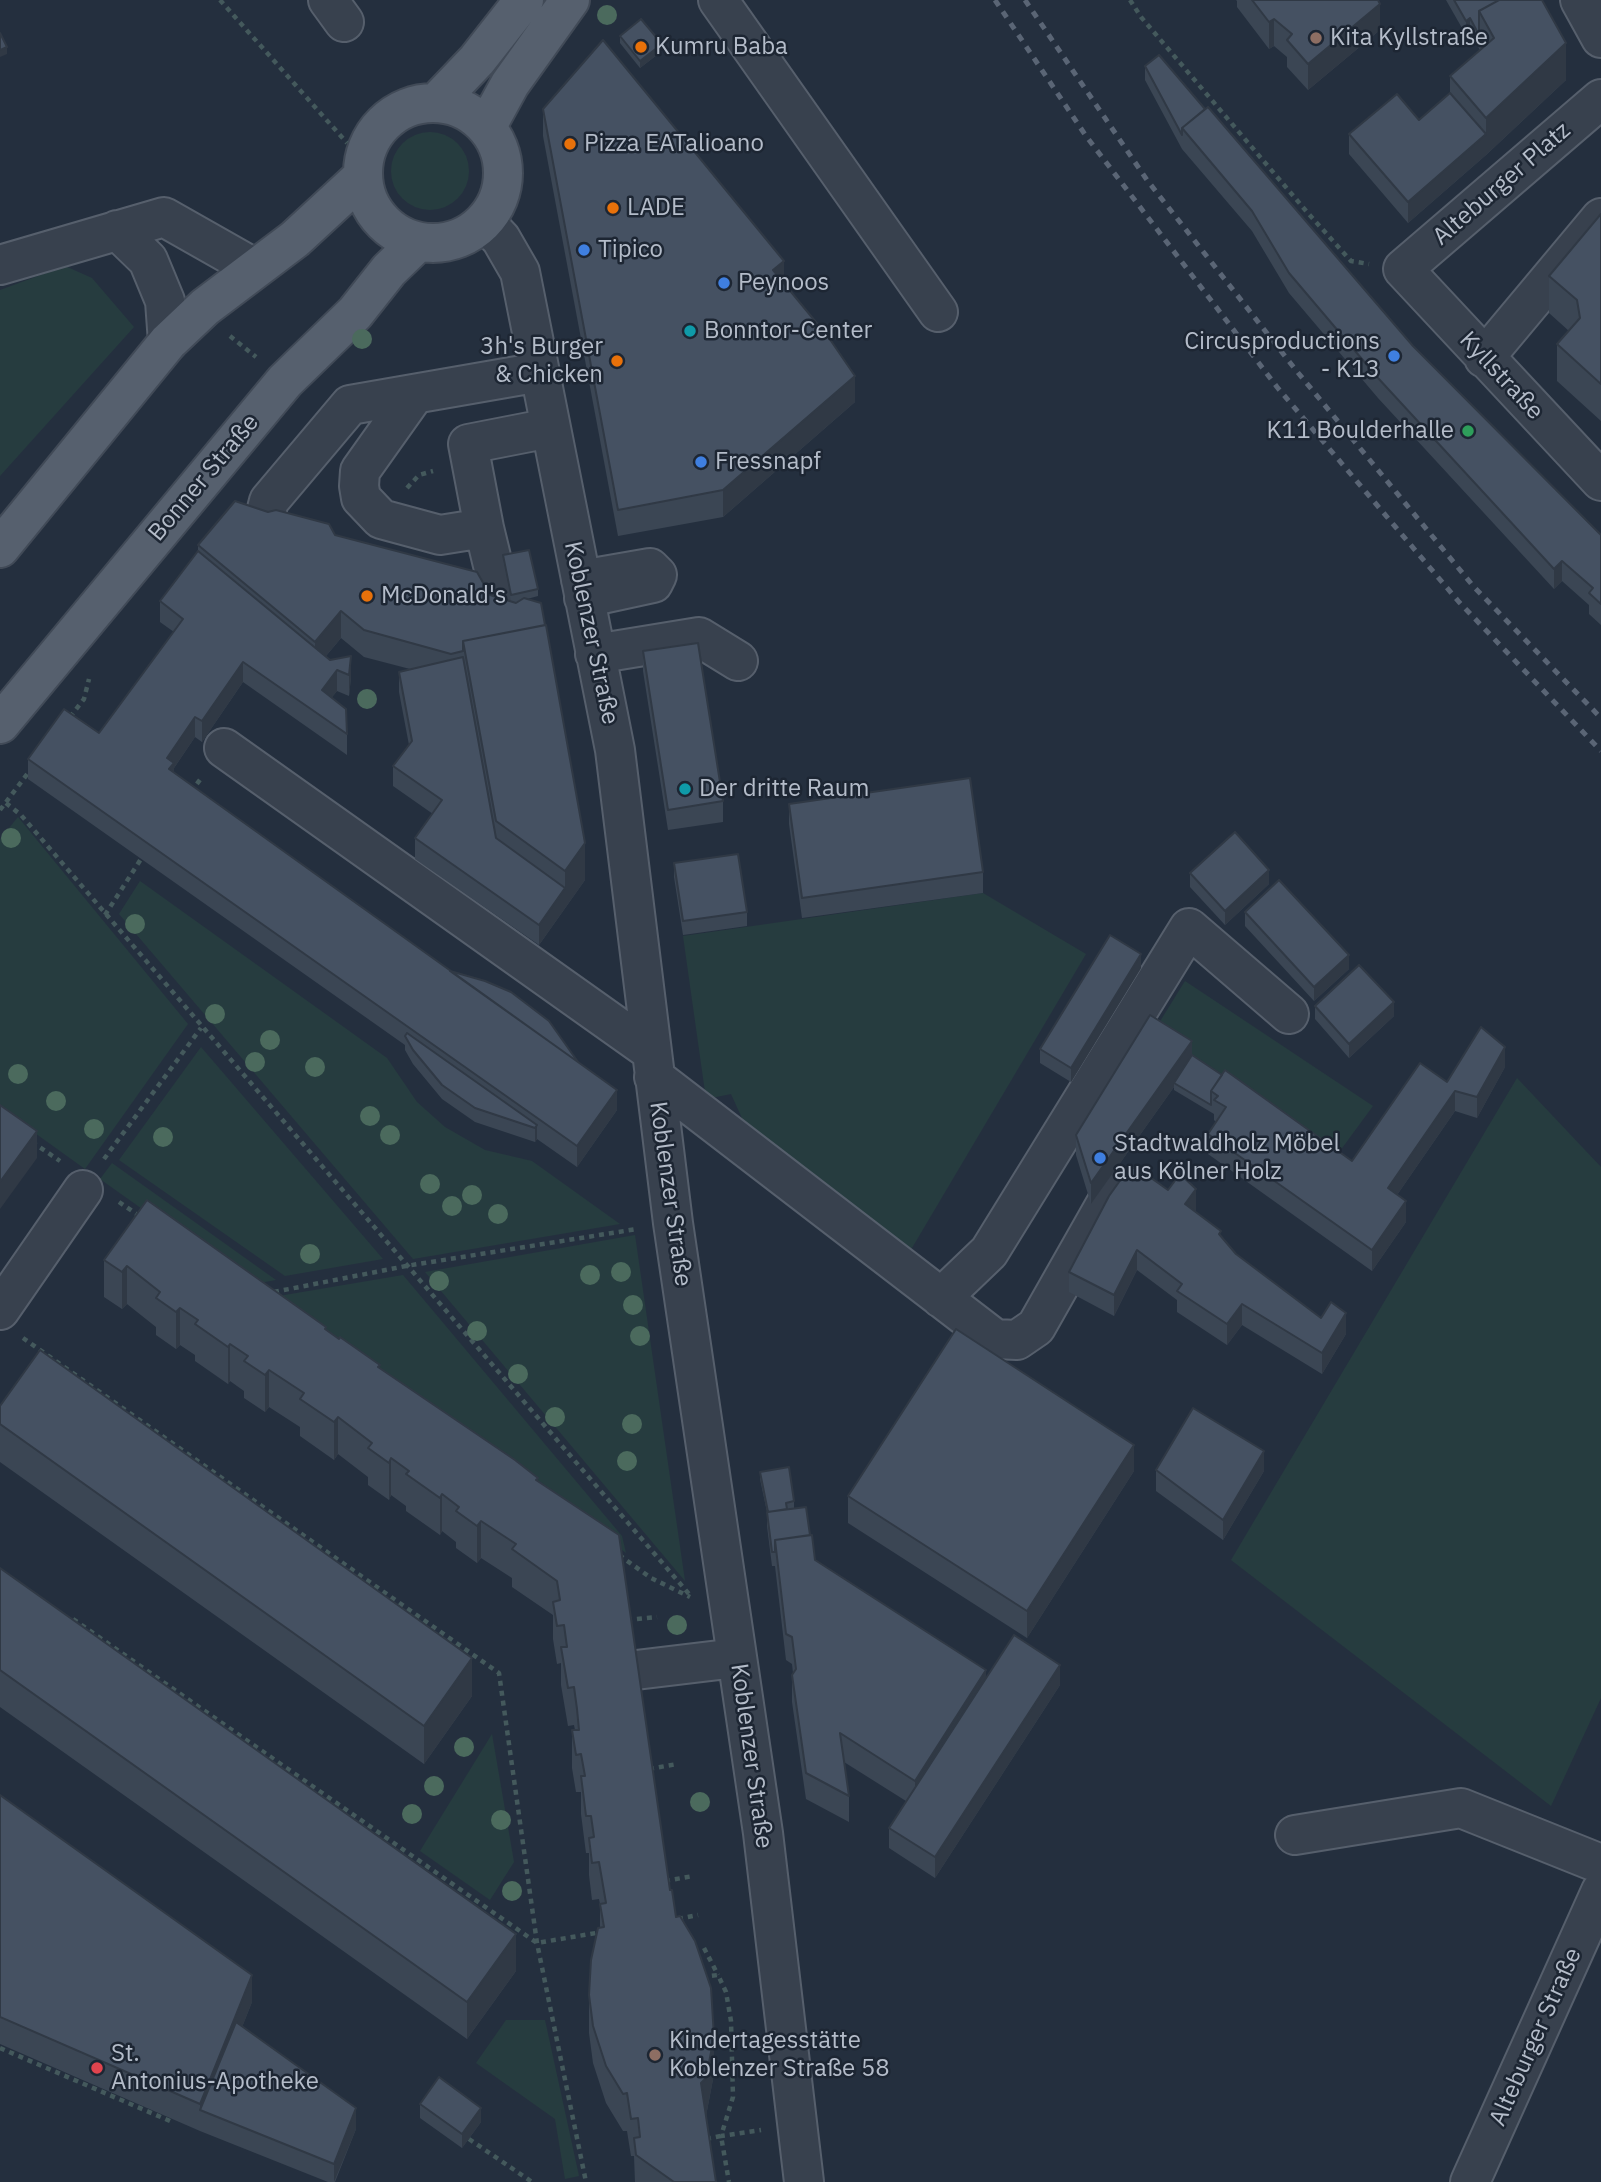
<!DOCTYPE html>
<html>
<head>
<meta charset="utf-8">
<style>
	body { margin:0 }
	canvas { display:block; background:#242f3e }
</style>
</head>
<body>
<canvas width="1601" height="2182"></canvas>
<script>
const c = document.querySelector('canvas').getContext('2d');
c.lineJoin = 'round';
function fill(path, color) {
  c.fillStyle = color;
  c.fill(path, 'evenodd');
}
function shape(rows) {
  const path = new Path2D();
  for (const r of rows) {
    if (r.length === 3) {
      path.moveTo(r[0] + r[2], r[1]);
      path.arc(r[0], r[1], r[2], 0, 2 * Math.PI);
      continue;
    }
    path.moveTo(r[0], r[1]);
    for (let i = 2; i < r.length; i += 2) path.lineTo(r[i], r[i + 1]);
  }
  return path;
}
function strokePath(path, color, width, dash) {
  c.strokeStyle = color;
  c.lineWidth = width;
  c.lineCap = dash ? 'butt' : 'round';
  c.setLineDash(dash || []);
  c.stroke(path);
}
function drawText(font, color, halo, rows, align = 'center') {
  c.font = font + ' "IBM Plex Sans",sans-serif';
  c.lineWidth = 5;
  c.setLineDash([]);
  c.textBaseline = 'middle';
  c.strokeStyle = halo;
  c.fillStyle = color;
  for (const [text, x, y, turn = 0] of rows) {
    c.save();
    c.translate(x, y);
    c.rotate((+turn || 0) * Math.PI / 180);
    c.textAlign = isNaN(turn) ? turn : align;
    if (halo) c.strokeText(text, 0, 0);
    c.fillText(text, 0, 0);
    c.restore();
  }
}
const green = shape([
	[430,171,39],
	[65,266,92,278,134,327,0,476,0,290],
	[18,817,188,1024,85,1169,0,1108,0,839],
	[140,881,387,1058,417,1102,445,1127,485,1150,532,1161,620,1224,413,1259,119,914],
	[983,893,1086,954,909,1253,746,1127,731,1094,706,1099,683,936],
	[1185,981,1373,1106,1337,1155,1260,1098,1154,1031],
	[201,1047,383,1259,285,1276,119,1160],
	[1517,1078,1601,1167,1601,1698,1551,1806,1231,1560],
	[112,1163,276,1280,249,1285,100,1179],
	[635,1235,685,1581,425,1272],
	[403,1275,622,1536,626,1553,267,1298],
	[492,1734,514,1862,490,1900,420,1851],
	[506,2020,545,2020,579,2176,565,2179,555,2119,476,2063]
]);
const path = shape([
	[220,0,347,143],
	[1130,0,1141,17,1307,212,1351,261,1369,264],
	[230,336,256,357],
	[407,488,419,475,433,471],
	[70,717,84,699,89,679],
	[191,792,202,777],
	[6,803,21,815,689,1594],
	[0,810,31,769],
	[105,915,141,859],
	[32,1142,60,1161],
	[104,1159,201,1028],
	[119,1202,141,1217],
	[274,1292,406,1266,637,1229],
	[23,1338,499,1673,537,1943,586,2182],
	[619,1555,651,1578,690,1597],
	[73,1619,537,1943,602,1932],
	[627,1620,657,1617],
	[649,1769,677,1764],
	[665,1881,693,1876],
	[678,1919,698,1915],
	[704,1948,718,1975],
	[702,1977,718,1975,726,1992,731,2021,733,2097,721,2136,761,2130],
	[0,2048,170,2121],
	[469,2139,532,2182],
	[706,2139,721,2136,729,2182]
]);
const minor = shape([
	[328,0,344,22],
	[718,0,938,312],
	[1580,0,1601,38],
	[1601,99,1403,269,1601,481],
	[485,222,501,239,520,272,615,750,673,1223,763,1833,804,2182],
	[117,230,148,260,165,301,168,342],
	[0,265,164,217,254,268],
	[1484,358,1601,218],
	[414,395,360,471,359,486,361,498,381,519,440,535,484,528,468,444,550,428],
	[484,528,508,627],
	[260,536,269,501,350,405,540,372],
	[581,580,650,568,657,575,653,583,584,598],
	[595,654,699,637,738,661],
	[224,748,651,1051],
	[654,1077,995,1339,1017,1340,1036,1327,1112,1193],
	[941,1298,989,1252,1189,928,1289,1014],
	[0,1310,83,1190],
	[636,1670,736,1658],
	[1295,1835,1461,1808,1601,1864],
	[1470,2182,1601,1891]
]);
const major = shape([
	[437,102,477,60,524,0],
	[433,173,70],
	[487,126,510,84,570,0],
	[0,548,168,342,205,307,295,239,361,178],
	[0,724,285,381,355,313,389,270,418,242]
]);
const rail = shape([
	[995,0,1086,136,1277,387,1459,602,1601,751],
	[1025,0,1147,180,1295,369,1474,587,1601,718]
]);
const trees = [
	[607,15],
	[362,339],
	[367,699],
	[11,838],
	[135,924],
	[215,1014],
	[270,1040],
	[255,1062],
	[315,1067],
	[18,1074],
	[56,1101],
	[370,1116],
	[94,1129],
	[390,1135],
	[163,1137],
	[430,1184],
	[472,1195],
	[452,1206],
	[498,1214],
	[310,1254],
	[621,1272],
	[590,1275],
	[439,1281],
	[633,1305],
	[477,1331],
	[640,1336],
	[518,1374],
	[555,1417],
	[632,1424],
	[627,1461],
	[677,1625],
	[464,1747],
	[434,1786],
	[700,1802],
	[412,1814],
	[501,1820],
	[512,1891]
];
const wall = shape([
	[1236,0,1378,0,1380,30,1308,90,1287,67,1287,57,1274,46,1269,49,1237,7,1237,1],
	[1446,0,1542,0,1566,80,1486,155,1408,223,1349,154,1349,134,1419,120,1450,93,1450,76,1480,50,1470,32,1466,35],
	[620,36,662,51,640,68,620,43],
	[1145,66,1205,109,1413,346,1601,535,1601,625,1589,614,1589,605,1562,581,1554,589,1378,398,1289,293,1252,231,1182,149,1145,80],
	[543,109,784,283,855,402,723,517,618,536,543,136],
	[1601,214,1601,421,1557,381,1557,344,1569,331,1549,313,1549,276],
	[335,535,490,595,511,601,503,562,503,555,538,589,538,596,527,599,585,880,539,945,415,859,415,838,433,814,393,786,393,766,409,745,399,692,399,672,410,669,364,657,341,638,326,656,351,677,349,696,337,691,332,697,347,734,347,755,243,682,202,742,195,737,174,768,174,773,578,1062,617,1110,577,1167,537,1139,535,1142,475,1122,442,1099,413,1064,405,1050,405,1045,28,779,28,759,99,733,174,632,160,622,160,601,198,551,198,545],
	[643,651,723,801,723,822,668,830,643,671],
	[789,804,983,872,983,893,802,918,789,824],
	[674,863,747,912,747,926,683,935,674,877],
	[1190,873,1269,884,1225,925,1190,887],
	[1245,912,1349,969,1314,1001,1245,926],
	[1141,968,1071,1082,1040,1063,1040,1049],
	[1315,1006,1394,1016,1349,1058,1315,1019],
	[1192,1055,1352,1161,1447,1082,1505,1067,1477,1118,1455,1111,1397,1195,1406,1222,1372,1271,1208,1154,1208,1134,1216,1122,1214,1120,1214,1114,1174,1090,1174,1087,1091,1204,1076,1155,1076,1135],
	[1168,1190,1196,1210,1195,1211,1221,1237,1236,1254,1321,1318,1346,1334,1322,1374,1242,1325,1227,1345,1177,1312,1177,1300,1137,1270,1114,1316,1069,1292,1069,1272],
	[104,1260,326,1330,538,1481,670,1890,714,2074,706,2116,716,2182,635,2182,634,2156,631,2156,627,2131,623,2131,606,2103,593,2063,589,2033,589,1995,600,1928,600,1904,599,1899,592,1900,589,1875,589,1853,586,1853,581,1814,581,1792,576,1792,572,1768,572,1730,575,1730,574,1725,568,1726,561,1685,561,1663,557,1664,553,1639,553,1615,512,1587,512,1578,481,1558,477,1563,456,1548,456,1542,442,1531,440,1535,406,1511,406,1506,391,1495,389,1500,368,1485,368,1477,338,1454,334,1460,300,1436,300,1427,269,1407,265,1412,244,1398,244,1391,230,1381,228,1384,195,1361,195,1355,180,1345,176,1349,156,1335,156,1327,127,1304,122,1309,104,1297],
	[0,1406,472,1696,424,1764,0,1462],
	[1156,1470,1264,1471,1223,1540,1156,1491],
	[1134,1471,1027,1638,848,1523,848,1496],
	[760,1472,794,1501,794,1508,810,1535,815,1560,986,1677,1060,1685,935,1878,889,1848,889,1828,906,1801,844,1762,849,1796,849,1822,806,1799,792,1702,792,1675,793,1673,792,1664,786,1660,775,1566,772,1566,767,1526,767,1512,760,1479],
	[0,1568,516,1971,467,2039,0,1707],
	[0,1795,252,2002,242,2027,356,2129,335,2182,328,2182,200,2131,0,2044],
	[420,2104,481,2122,462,2148,420,2118]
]);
const shadedWall = shape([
	[1380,4,1380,30,1308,90,1308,64],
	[1470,18,1470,32,1466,35,1466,21],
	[1274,19,1274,46,1269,49,1269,22],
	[1566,43,1566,80,1486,155,1408,223,1408,202,1486,134,1486,118],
	[662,44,662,51,640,68,640,61],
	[7,47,7,54,0,57,0,50],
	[784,261,784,288,773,270],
	[855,376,855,402,723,517,723,490],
	[1562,561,1562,581,1554,589,1554,569],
	[341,611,341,638,315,669,315,642],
	[351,656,351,677,349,696,349,675],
	[243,662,243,682,202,742,202,721],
	[337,670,337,691,322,710,322,690],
	[195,717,195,737,174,768,174,783,167,778,167,758],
	[585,843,585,880,539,945,539,925,565,888,565,871],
	[1269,870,1269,884,1225,925,1225,911],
	[1141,954,1141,968,1071,1082,1071,1068],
	[1349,955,1349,969,1314,1001,1314,987],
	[1394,1002,1394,1016,1349,1058,1349,1044],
	[1192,1041,1192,1062,1174,1083,1174,1087,1091,1204,1091,1183],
	[1505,1047,1505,1067,1477,1118,1477,1097],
	[617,1090,617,1110,577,1167,577,1146],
	[1455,1091,1455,1111,1388,1208,1388,1188],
	[537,1125,537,1139,535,1142,535,1128],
	[37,1131,37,1158,0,1209,0,1182],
	[1196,1189,1196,1210,1185,1224,1185,1204],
	[1406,1201,1406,1222,1372,1271,1372,1250],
	[1137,1250,1137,1270,1114,1316,1114,1295],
	[127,1266,127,1304,122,1309,122,1272],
	[1242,1304,1242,1325,1227,1345,1227,1324],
	[180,1308,180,1345,176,1349,176,1312],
	[1346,1313,1346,1334,1322,1374,1322,1353],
	[230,1344,230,1381,228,1384,228,1347],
	[269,1370,269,1407,265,1412,265,1375],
	[338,1417,338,1454,334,1460,334,1422],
	[1134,1445,1134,1471,1027,1638,1027,1611],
	[1264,1451,1264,1471,1223,1540,1223,1520],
	[391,1458,391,1495,389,1500,389,1463],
	[442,1494,442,1531,440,1535,440,1498],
	[481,1521,481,1558,477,1563,477,1526],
	[472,1658,472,1696,424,1764,424,1726],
	[1060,1665,1060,1685,935,1878,935,1857],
	[986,1670,986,1697,915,1807,915,1781],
	[516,1934,516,1971,467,2039,467,2002],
	[252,1975,252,2002,208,2113,200,2110,200,2104],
	[714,2037,714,2074,706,2116,701,2083],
	[356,2108,356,2129,334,2182,334,2164],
	[481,2108,481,2122,462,2148,462,2134]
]);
const building = shape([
	[1252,0,1378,0,1380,4,1308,64,1287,40,1292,34,1274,19,1269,22,1252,0],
	[1454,0,1499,0,1479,11,1479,35,1470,18,1466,21,1454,0],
	[1499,0,1542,0,1566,43,1486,118,1450,76,1494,38,1479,11,1499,0],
	[641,19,662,44,640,61,620,36,641,19],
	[0,33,7,47,0,50,0,33],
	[603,40,784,261,773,270,829,338,855,376,723,490,618,510,543,109,603,40],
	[1159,55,1205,109,1182,128,1182,135,1145,66,1159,55],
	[1450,93,1486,134,1408,202,1349,134,1397,94,1419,120,1450,93],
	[1208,107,1413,346,1601,535,1601,604,1589,593,1593,588,1562,561,1554,569,1378,378,1289,273,1252,211,1182,128,1208,107],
	[1601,214,1601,384,1557,344,1580,318,1577,300,1549,276,1601,214],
	[235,501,268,512,276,510,329,524,335,535,477,572,490,595,516,603,524,598,541,603,545,625,463,641,463,651,451,654,364,630,341,611,315,642,198,545,235,501],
	[529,550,538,589,511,595,503,555,529,550],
	[198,551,330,660,351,656,349,675,337,670,322,690,346,709,347,734,243,662,202,721,195,717,178,742,167,758,174,763,169,769,617,1090,577,1146,28,759,64,709,99,733,183,619,160,601,198,551],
	[546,625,585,843,565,871,496,821,463,641,546,625],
	[698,643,723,801,668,810,643,651,698,643],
	[463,657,496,838,565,888,539,925,415,838,442,800,393,766,412,741,399,672,463,657],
	[970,778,983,872,802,898,789,804,970,778],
	[1235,832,1269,870,1225,911,1190,873,1235,832],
	[738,854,747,912,683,921,674,863,738,854],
	[1279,880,1349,955,1314,987,1245,912,1279,880],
	[1110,935,1141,954,1071,1068,1040,1049,1110,935],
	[1359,965,1394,1002,1349,1044,1315,1006,1359,965],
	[450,971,485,981,511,992,549,1021,578,1062,450,971],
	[1150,1015,1192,1041,1091,1183,1076,1135,1150,1015],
	[1481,1027,1505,1047,1477,1097,1455,1091,1388,1188,1406,1201,1372,1250,1208,1134,1226,1107,1214,1100,1218,1096,1211,1091,1225,1070,1352,1161,1420,1063,1447,1082,1481,1027],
	[407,1033,537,1125,535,1128,475,1108,442,1085,413,1050,405,1036,407,1033],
	[1192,1055,1222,1075,1211,1091,1211,1105,1174,1083,1192,1055],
	[0,1105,37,1131,0,1182,0,1105],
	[1129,1168,1137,1168,1168,1190,1180,1174,1196,1189,1185,1204,1221,1231,1219,1234,1236,1254,1321,1318,1331,1302,1346,1313,1322,1353,1242,1304,1227,1324,1177,1291,1182,1284,1137,1250,1114,1295,1069,1272,1109,1196,1129,1168],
	[147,1200,326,1327,325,1329,339,1339,340,1337,380,1365,378,1367,515,1460,538,1478,536,1480,619,1535,670,1890,672,1890,676,1917,680,1916,695,1941,711,1988,714,2037,706,2078,701,2083,716,2182,674,2182,636,2155,634,2138,640,2137,638,2118,631,2119,627,2093,623,2094,606,2066,593,2026,589,1995,591,1960,598,1928,604,1927,600,1904,606,1903,599,1862,592,1863,589,1838,594,1837,591,1816,586,1816,581,1776,585,1776,581,1754,576,1755,572,1730,579,1730,577,1709,574,1687,568,1688,561,1647,567,1647,564,1625,557,1626,553,1602,560,1600,557,1581,512,1549,516,1544,481,1521,477,1526,456,1511,459,1507,442,1494,440,1498,406,1474,409,1471,391,1458,389,1463,368,1448,372,1443,338,1417,334,1422,300,1399,304,1393,269,1370,265,1375,244,1361,248,1356,230,1344,228,1347,195,1324,198,1320,180,1308,176,1312,156,1298,160,1292,127,1266,122,1272,104,1260,147,1200],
	[956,1329,1134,1445,1027,1611,848,1496,956,1329],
	[40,1350,472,1658,424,1726,0,1424,0,1406,40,1350],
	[1193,1408,1264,1451,1223,1520,1156,1470,1193,1408],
	[789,1467,794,1501,786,1503,787,1509,768,1512,760,1472,789,1467],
	[806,1507,810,1535,775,1540,775,1552,772,1552,767,1512,806,1507],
	[812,1535,815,1560,986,1670,915,1781,840,1733,849,1796,806,1773,792,1675,796,1669,792,1637,786,1634,775,1540,812,1535],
	[0,1568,516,1934,467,2002,0,1670,0,1568],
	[1014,1635,1060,1665,935,1857,889,1828,1014,1635],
	[0,1795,252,1975,200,2104,0,2017,0,1795],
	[236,2022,356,2108,334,2164,200,2110,236,2022],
	[439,2077,481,2108,462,2134,420,2104,439,2077]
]);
const markers = [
	[1316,38,7,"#8d6e63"],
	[641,47,7,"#e8710a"],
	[570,144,7,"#e8710a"],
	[613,208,7,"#e8710a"],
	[584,250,7,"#3f7fe0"],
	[724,283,7,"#3f7fe0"],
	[690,331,7,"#0f9aa8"],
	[1394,356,7,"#3f7fe0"],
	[617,361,7,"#e8710a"],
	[1468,431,7,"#2e9e5b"],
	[701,462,7,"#3f7fe0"],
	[367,596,7,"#e8710a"],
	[685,789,7,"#0f9aa8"],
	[1100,1158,7,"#3f7fe0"],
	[655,2055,7,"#8d6e63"],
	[97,2068,7,"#e0444e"]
];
const poiNames = [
	["Kita Kyllstraße",1330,38],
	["Kumru Baba",655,47],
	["Pizza EATalioano",584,144],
	["LADE",627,208],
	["Tipico",598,250],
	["Peynoos",738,283],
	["Bonntor-Center",704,331],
	["Circusproductions",1380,342,"right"],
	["- K13",1380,370,"right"],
	["3h's Burger",603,347,"right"],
	["& Chicken",603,375,"right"],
	["K11 Boulderhalle",1454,431,"right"],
	["Fressnapf",715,462],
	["McDonald's",381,596],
	["Der dritte Raum",699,789],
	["Stadtwaldholz Möbel",1114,1144],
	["aus Kölner Holz",1114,1172],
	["Kindertagesstätte",669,2041],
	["Koblenzer Straße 58",669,2069],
	["St.",111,2054],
	["Antonius-Apotheke",111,2082]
];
const streetNames = [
	["Alteburger Platz",1502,184,-41],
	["Kyllstraße",1501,376,47],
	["Bonner Straße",204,478,-50],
	["Koblenzer Straße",591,633,78],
	["Koblenzer Straße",670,1194,82],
	["Koblenzer Straße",751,1756,82],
	["Alteburger Straße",1536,2037,-66]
];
fill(green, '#263c3f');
strokePath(minor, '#565f6c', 42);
strokePath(major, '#414a57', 42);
strokePath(path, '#44595c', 4.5, [5, 5]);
strokePath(minor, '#38414e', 38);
strokePath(major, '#56606e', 38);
strokePath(rail, '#5a6575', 5, [7, 7]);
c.fillStyle = '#4b6a5d';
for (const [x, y] of trees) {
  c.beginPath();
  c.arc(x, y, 10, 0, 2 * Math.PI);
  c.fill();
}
fill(wall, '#3b4654');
fill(shadedWall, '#303945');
fill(building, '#455162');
strokePath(building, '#303945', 2);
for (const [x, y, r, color] of markers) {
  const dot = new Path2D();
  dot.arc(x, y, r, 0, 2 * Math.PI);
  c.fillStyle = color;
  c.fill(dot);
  strokePath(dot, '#1d2633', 2.5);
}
drawText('24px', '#b4bcc9', '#1d2633', poiNames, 'left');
drawText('24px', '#b4bcc9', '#1d2633', streetNames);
</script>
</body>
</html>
